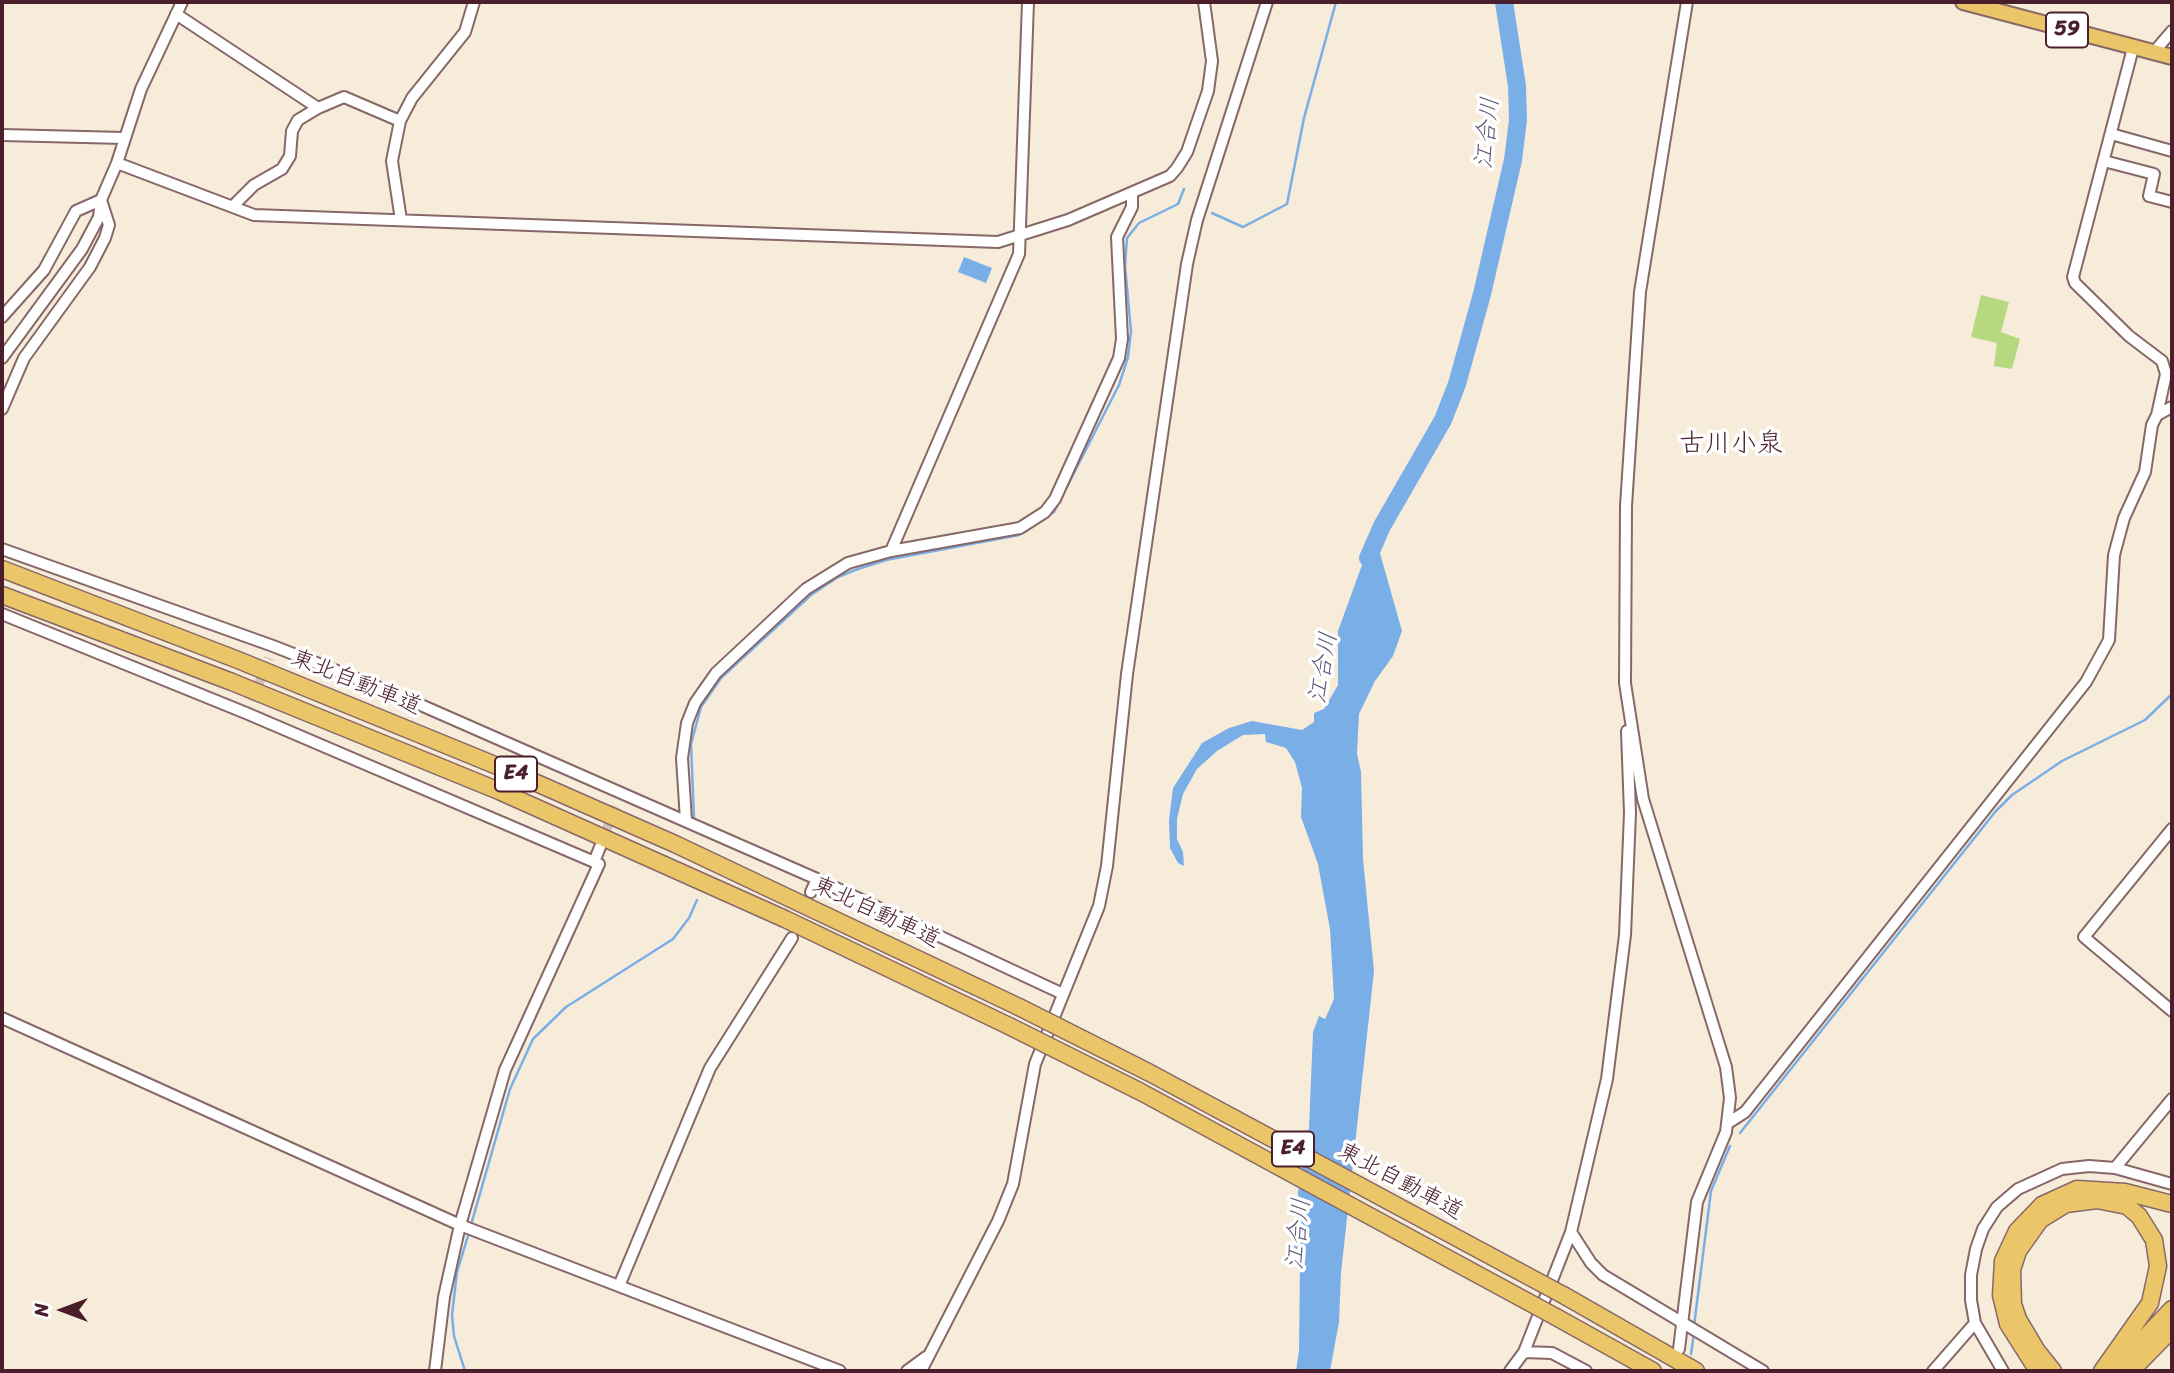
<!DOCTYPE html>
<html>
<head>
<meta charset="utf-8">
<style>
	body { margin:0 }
	#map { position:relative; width:2174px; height:1373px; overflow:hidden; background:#f7ecda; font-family:Sriracha,sans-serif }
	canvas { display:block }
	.frame { position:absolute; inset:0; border:4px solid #4a1f2b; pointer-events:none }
	.north { position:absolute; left:28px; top:1275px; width:70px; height:70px; -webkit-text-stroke:5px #fff; paint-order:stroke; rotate:270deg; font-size:19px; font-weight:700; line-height:28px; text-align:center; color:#4a1f2b }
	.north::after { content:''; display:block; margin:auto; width:24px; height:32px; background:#4a1f2b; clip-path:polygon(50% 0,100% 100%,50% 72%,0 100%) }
</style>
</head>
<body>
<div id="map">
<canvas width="2174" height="1373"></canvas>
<div class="frame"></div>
<div class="north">N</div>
</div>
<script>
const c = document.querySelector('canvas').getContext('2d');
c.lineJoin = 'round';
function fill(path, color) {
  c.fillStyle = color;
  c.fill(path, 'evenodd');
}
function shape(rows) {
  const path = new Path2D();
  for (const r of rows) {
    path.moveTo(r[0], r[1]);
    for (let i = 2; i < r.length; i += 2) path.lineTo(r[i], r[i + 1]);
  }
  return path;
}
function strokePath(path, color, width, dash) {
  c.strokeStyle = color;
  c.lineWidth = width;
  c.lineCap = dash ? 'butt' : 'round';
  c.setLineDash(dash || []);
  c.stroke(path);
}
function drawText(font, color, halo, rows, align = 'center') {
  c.font = font + ' Sriracha,"Klee One",sans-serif';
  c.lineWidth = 7;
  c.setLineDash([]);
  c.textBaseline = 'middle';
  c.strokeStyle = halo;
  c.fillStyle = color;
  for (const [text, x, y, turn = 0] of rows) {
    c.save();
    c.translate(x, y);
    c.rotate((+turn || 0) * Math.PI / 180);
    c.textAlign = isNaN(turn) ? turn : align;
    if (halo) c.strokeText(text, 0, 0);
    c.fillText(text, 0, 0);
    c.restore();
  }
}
const green = shape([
	[1981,295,2009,302,2001,332,2020,339,2012,369,1994,366,1997,343,1971,337]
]);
const water = shape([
	[964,257,992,268,986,283,958,272],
	[1374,532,1402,631,1393,656,1375,681,1359,714,1357,754,1361,772,1363,859,1374,971,1341,1273,1339,1322,1330,1371,1296,1371,1299,1350,1300,1263,1295,1258,1294,1243,1299,1220,1298,1193,1309,1128,1313,1032,1319,1016,1325,1019,1334,999,1330,929,1318,864,1301,817,1302,788,1295,762,1286,748,1266,742,1265,734,1243,735,1217,751,1197,769,1183,794,1177,819,1177,839,1183,852,1184,866,1178,863,1170,848,1169,820,1173,788,1202,743,1229,728,1252,721,1302,730,1314,722,1314,713,1324,709,1338,685,1338,631]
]);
const stream = shape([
	[1212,213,1243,227,1287,204,1304,118,1336,2],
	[694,818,691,744,701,707,721,678,811,595,838,577,858,569,886,560,1019,535,1054,512,1119,385,1128,357,1131,331,1125,266,1127,238,1139,223,1178,204,1184,189],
	[1740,1133,1995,812,2012,795,2062,761,2145,720,2172,694],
	[471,1225,510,1089,533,1039,566,1007,673,939,689,918,697,900],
	[1694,1326,1711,1191,1730,1146],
	[1691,1354,1694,1333],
	[465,1371,454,1336,452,1315,457,1272,468,1236]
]);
const river = shape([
	[1368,558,1382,526,1443,420,1457,384,1482,294,1513,160,1518,120,1517,86,1504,2]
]);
const minorTunnel = shape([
	[252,701,269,658],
	[601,844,617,803]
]);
const minor = shape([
	[176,14,318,108],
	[2133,48,2073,277,2075,283,2129,336,2162,361,2166,374,2157,415],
	[2154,52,2172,31],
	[2111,134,2172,151],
	[2,135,124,138],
	[2104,161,2154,174,2149,196,2172,202],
	[117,163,254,215,998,242,1068,220,1170,176,1177,168,1187,152,1208,91,1212,61,1204,2],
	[233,206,254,185,282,169,290,156,292,131,298,120,318,108,344,97,400,121],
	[401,220,392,161,400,121,412,98,465,32,474,2],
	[2,317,44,270,76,211,101,200,109,225,105,238,90,267,24,358,2,409],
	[2,358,82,249,99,217,101,200,117,163,141,89,182,2],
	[2,549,273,646,398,695,817,879,1063,994],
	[891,551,1019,254,1028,2],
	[2,614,246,713,599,864,505,1070,460,1225,444,1297,435,1371],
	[686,820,682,758,687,723,695,703,716,673,806,589,848,563,891,551,1020,528,1045,512,1055,499,1119,358,1122,339,1117,237,1132,207,1132,193],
	[2172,829,2084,937,2172,1011],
	[594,862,600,847],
	[811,892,817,879],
	[2,1018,460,1225,840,1371],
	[1728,1123,1745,1112,2086,682,2109,640,2114,555,2124,518,2145,472,2152,425,2157,415,2172,407],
	[2115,1168,2172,1099],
	[1571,1232,1591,1263,1603,1275,1763,1371],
	[619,1286,710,1068,792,938],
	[1679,1349,1697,1202,1726,1132,1730,1098,1726,1067,1643,799,1625,683,1626,506,1640,292,1687,2],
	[1524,1352,1552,1353,1586,1371],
	[907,1371,926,1357],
	[921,1371,998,1221,1013,1184,1035,1064,1099,906,1107,866,1127,674,1187,264,1197,220,1267,2],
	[1510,1371,1524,1352,1571,1232,1607,1079,1625,935,1630,813,1627,731],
	[1933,1371,1975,1323],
	[2003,1371,1975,1323,1971,1300,1971,1275,1976,1249,1983,1229,1997,1207,2018,1189,2062,1169,2089,1166,2115,1168,2172,1184]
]);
const major = shape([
	[1963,2,2172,57]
]);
const highway = shape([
	[2,569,238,660,507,770,675,844,1019,1007],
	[2,595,232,682,499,791,785,919,1009,1026],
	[1565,1296,1696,1371],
	[1556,1317,1653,1371],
	[2038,1371,2008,1324,2001,1295,2003,1261,2017,1231,2042,1205,2077,1189,2125,1192,2172,1204],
	[2053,1371,2037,1351,2018,1319,2013,1304,2012,1270,2018,1251,2040,1220,2066,1204,2097,1200,2127,1206,2139,1216,2154,1240,2158,1266,2150,1303,2102,1371],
	[2113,1371,2172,1309],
	[2131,1371,2172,1329]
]);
const highwayBridge = shape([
	[1019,1007,1150,1073,1565,1296],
	[1009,1026,1141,1092,1556,1317]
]);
const shields = [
	[2067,30,42],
	[516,774,42],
	[1293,1149,42]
];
const shieldNames = [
	["59",2067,30],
	["E4",516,774],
	["E4",1293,1149]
];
const streetNames = [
	["東北自動車道",356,683,22],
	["東北自動車道",876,913,25],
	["東北自動車道",1400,1182,28]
];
const waterNames = [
	["江合川",1488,133,-84],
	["江合川",1324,668,-80],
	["江合川",1299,1234,-84]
];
const quarterNames = [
	["古川小泉",1731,444]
];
fill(green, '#b6d87f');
fill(water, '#7aaee7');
strokePath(stream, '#7aaee7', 2.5);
strokePath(river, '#7aaee7', 18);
strokePath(minorTunnel, '#d4c3b7', 10, [10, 5]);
strokePath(minor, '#876768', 14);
strokePath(major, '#876768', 18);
strokePath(highway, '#876768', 19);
strokePath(minor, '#fff', 10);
strokePath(major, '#ebc669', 14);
strokePath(highway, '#ebc669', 16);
strokePath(highwayBridge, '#876768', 19, []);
strokePath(highwayBridge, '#ebc669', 16);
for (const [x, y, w] of shields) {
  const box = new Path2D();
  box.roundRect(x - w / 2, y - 17.5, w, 35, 5);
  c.fillStyle = '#fff';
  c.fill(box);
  strokePath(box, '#4a1f2b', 2);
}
drawText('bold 21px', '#4a1f2b', null, shieldNames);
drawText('23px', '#4a1f2b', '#fff', streetNames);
drawText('italic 24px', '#5d5876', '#fff', waterNames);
drawText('26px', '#4a1f2b', '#fff', quarterNames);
</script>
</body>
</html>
